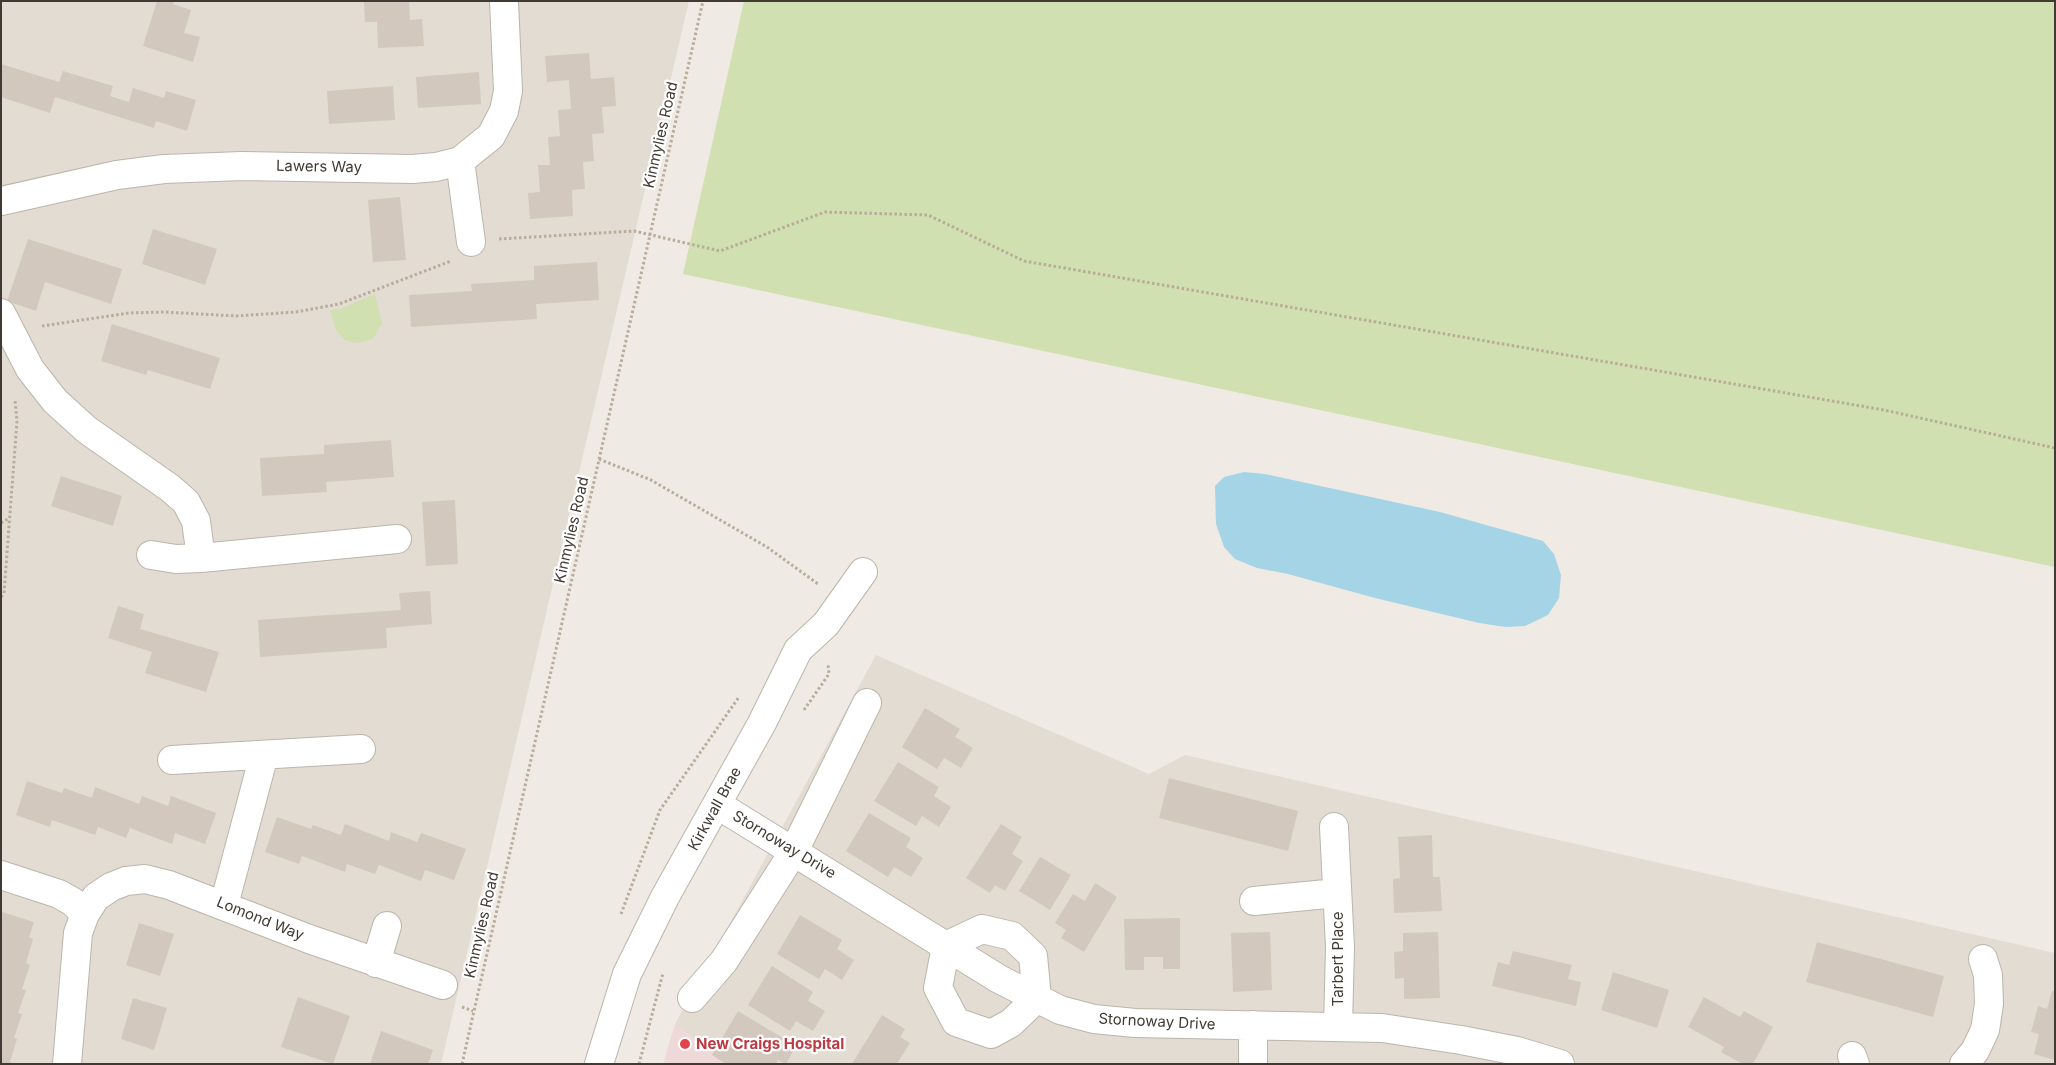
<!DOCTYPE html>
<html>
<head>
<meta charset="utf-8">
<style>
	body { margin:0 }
	#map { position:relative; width:2056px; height:1065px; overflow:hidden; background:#efeae3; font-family:Inter,sans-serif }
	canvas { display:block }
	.frame { position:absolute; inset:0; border:2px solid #413a34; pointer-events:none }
</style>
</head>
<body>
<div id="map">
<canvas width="2056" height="1065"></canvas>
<div class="frame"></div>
</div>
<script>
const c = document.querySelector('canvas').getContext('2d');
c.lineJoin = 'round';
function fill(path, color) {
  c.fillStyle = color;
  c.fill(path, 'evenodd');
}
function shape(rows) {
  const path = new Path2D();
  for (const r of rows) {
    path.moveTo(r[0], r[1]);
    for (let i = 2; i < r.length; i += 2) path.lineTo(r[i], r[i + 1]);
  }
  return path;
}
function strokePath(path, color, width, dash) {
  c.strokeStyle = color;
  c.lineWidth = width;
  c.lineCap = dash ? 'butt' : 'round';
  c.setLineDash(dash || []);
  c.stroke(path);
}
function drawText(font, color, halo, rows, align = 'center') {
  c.font = font + ' Inter,sans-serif';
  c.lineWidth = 4.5;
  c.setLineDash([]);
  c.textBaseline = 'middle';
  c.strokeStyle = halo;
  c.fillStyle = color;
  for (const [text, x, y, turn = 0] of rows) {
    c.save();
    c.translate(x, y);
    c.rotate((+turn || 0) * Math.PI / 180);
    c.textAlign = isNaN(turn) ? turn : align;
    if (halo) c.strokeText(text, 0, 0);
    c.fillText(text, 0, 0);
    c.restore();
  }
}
const residential = shape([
	[1,1,689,1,441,1064,1,1064],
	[876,655,1149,774,1185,755,2055,953,2055,1064,727,1064,675,1024]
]);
const medical = shape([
	[675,1024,727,1064,663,1064]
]);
const green = shape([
	[744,1,2055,1,2055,567,683,274],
	[375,294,382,323,373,339,357,343,345,340,336,330,330,310,340,309]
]);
const water = shape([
	[1244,472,1265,474,1440,512,1543,541,1554,554,1561,575,1559,598,1548,615,1525,626,1506,627,1479,623,1375,598,1288,574,1257,568,1235,559,1224,547,1216,524,1215,486,1224,477]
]);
const building = shape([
	[157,1,174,1,173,4,191,10,184,33,200,37,193,62,143,46],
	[364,1,409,1,410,20,422,19,424,46,378,48,377,22,365,22],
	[589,53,591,79,614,77,616,106,602,107,604,133,592,134,594,161,583,162,585,189,572,190,573,216,530,219,528,193,540,192,538,165,550,165,548,137,560,136,558,110,571,109,569,80,547,82,545,56],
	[1,64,59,82,63,71,113,86,110,96,129,102,133,88,164,98,166,91,196,100,187,131,156,121,154,128,55,97,50,113,1,97],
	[479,72,481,104,418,108,416,77],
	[393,86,395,120,329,124,327,91],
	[400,197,406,260,373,262,368,200],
	[153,229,217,249,205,285,142,264],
	[28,239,122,269,111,304,45,282,36,311,7,301],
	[597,262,599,300,536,304,537,319,411,327,409,295,472,291,471,284,534,280,534,266],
	[112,324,220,358,210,389,148,370,146,375,101,361],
	[391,440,394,477,326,482,327,492,262,496,260,458,324,454,324,445],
	[61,476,122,496,113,526,51,506],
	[455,500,458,564,426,566,422,502],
	[430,591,432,624,386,628,387,648,260,657,258,620,401,610,399,593],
	[118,606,144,614,140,629,219,652,206,692,145,673,152,652,108,638],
	[925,708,960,729,955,737,973,748,961,768,944,758,937,769,902,747],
	[898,762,939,787,934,796,951,807,939,827,922,816,916,826,874,801],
	[1169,778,1298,811,1288,851,1159,818],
	[27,781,62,793,64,788,92,798,95,787,139,804,142,796,168,806,171,796,216,813,205,844,175,833,172,844,130,828,126,838,98,827,95,835,52,820,50,827,16,815],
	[869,813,911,838,906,847,923,858,911,877,894,867,888,877,846,851],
	[277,817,311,829,313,825,341,835,345,824,389,841,391,832,417,842,421,833,466,849,454,880,425,870,421,881,379,865,375,874,347,864,345,872,302,856,299,864,265,852],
	[1001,824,1022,837,1012,854,1023,861,1005,891,995,885,990,893,966,878],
	[1432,835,1433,877,1440,877,1442,911,1394,913,1393,879,1400,878,1398,837],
	[1040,857,1071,875,1050,910,1019,891],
	[1095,883,1117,897,1084,952,1061,938,1066,930,1055,923,1073,894,1085,901],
	[2,912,34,922,29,937,33,939,26,963,30,965,22,989,26,990,18,1013,22,1014,14,1038,17,1039,10,1062,14,1064,1,1064],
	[800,915,842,940,837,949,854,960,842,980,825,969,819,979,777,954],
	[1180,918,1180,969,1163,969,1163,957,1144,957,1144,970,1125,970,1124,919],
	[139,923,174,934,160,976,126,965],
	[1270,932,1272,990,1233,992,1231,933],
	[1438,932,1440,998,1404,999,1404,978,1395,979,1394,952,1403,951,1403,933],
	[1817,942,1944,976,1933,1017,1806,982],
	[1513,951,1572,965,1568,979,1581,982,1576,1006,1492,986,1498,962,1509,965],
	[772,966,813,992,808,1001,825,1011,813,1031,796,1021,790,1031,748,1005],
	[1613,972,1669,990,1657,1028,1601,1010],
	[2052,991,2055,991,2055,1060,2034,1054,2039,1034,2031,1032,2038,1006,2047,1009],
	[298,997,350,1016,333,1064,281,1047],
	[1704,997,1740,1017,1744,1011,1773,1027,1753,1064,1743,1064,1721,1052,1724,1047,1688,1027],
	[133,998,167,1008,154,1050,121,1039],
	[738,1011,796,1046,786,1064,778,1060,776,1064,726,1064,712,1055],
	[882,1015,905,1029,900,1037,910,1043,897,1064,852,1064],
	[381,1031,433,1050,428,1064,370,1064]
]);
const path = shape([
	[499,239,634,231,720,251,825,212,928,215,1024,261,1884,410,2055,448],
	[42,326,129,313,164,312,236,316,296,312,339,304,451,261],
	[599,459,651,480,767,547,818,584],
	[1,523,8,519],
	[1,597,4,593,17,421,15,400],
	[804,710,829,674,828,664],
	[621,914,660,810,739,697],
	[462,1007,473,1011],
	[462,1064,703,1],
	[639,1064,663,973]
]);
const minor = shape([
	[460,161,471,242],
	[1,201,117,175,164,169,242,166,412,169,436,167,460,161,491,136,504,111,508,91,504,1],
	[1,313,30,369,55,401,87,430,170,488,186,502,196,521,201,558,397,539],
	[151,555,176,559,201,558],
	[172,760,361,749],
	[718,805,999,979,1060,1010,1094,1019,1135,1023,1382,1028,1461,1040,1517,1051,1560,1064],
	[1334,827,1340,947,1338,1026],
	[1,875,59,894,73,902,85,914],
	[1254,901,1337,893],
	[224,905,264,755],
	[982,929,1012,936,1033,956,1037,998,1011,1023,991,1034,956,1022,938,988,946,946,982,929],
	[376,963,387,926],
	[692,998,724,961,794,851,867,703],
	[1253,1025,1253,1064],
	[1852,1056,1855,1064],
	[67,1064,78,933,85,914,96,897,111,887,126,881,145,879,169,885,309,939,443,985],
	[599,1064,627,974,665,897,762,723,798,650,826,624,863,572],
	[1964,1064,1975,1051,1985,1030,1989,1004,1988,975,1983,959]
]);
const markers = [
	[685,1044,6,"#e0444e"]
];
const streetNames = [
	["Kinmylies Road",661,135,-77],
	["Lawers Way",319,167,1],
	["Kinmylies Road",572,530,-77],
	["Kirkwall Brae",715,809,-61],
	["Stornoway Drive",784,845,31],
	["Lomond Way",260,919,22],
	["Kinmylies Road",482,925,-77],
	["Tarbert Place",1338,959,-90],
	["Stornoway Drive",1157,1022,3]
];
const healthNames = [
	["New Craigs Hospital",696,1044]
];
fill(residential, '#e3dcd2');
fill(medical, '#efd8d8');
fill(green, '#d0e0b0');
fill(water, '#a5d4e7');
fill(building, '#d3c8bd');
strokePath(minor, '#bdb4aa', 30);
strokePath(path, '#baab9a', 3, [2.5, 2.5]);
strokePath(minor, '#fff', 28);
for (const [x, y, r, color] of markers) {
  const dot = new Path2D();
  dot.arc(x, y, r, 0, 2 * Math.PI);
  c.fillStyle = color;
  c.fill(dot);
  strokePath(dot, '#fff', 2);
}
drawText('15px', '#413a34', '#fff', streetNames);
drawText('bold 15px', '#be3a42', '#fff', healthNames, 'left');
</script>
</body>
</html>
